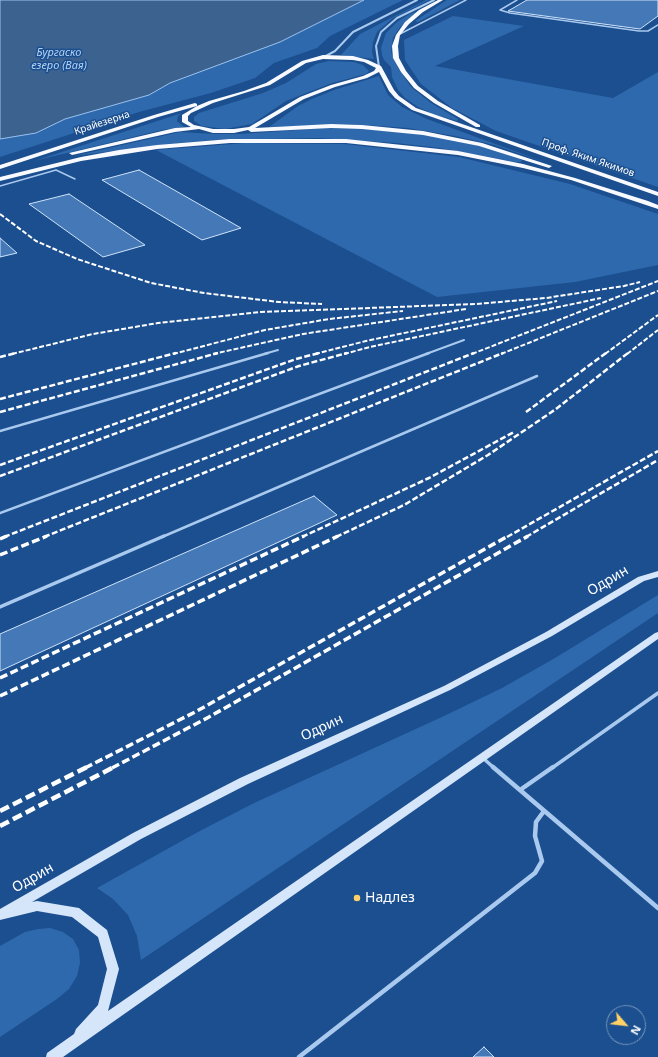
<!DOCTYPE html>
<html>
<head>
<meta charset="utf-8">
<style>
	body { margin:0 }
	#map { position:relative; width:658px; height:1057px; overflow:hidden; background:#1b4f8f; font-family:"Noto Sans",sans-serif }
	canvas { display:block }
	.north { position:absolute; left:606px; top:1005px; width:40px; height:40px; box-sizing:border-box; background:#1b4f8f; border:1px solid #7695bc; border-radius:50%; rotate:118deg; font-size:11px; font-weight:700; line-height:16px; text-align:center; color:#fff }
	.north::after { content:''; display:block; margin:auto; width:14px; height:18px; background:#ffd166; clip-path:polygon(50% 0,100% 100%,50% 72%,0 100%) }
</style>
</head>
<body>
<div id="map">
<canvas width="658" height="1057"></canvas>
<div class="north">N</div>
</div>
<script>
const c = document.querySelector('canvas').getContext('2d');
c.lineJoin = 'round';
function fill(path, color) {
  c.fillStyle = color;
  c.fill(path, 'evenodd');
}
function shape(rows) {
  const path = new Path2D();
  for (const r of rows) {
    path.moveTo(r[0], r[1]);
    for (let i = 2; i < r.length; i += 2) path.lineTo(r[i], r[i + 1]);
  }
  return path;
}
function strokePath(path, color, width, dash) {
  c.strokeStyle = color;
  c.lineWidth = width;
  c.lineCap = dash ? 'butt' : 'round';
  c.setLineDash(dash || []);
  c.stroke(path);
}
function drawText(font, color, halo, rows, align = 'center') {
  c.font = font + ' "Noto Sans",sans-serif';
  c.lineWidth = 3;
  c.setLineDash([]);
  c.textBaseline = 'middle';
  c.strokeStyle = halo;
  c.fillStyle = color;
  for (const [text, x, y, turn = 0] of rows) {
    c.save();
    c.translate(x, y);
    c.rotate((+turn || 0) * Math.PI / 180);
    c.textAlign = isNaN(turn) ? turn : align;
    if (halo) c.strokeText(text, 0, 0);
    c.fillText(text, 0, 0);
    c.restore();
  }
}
const green = shape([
	[364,0,403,0,330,36,317,48,274,63,255,78,211,93,139,112,0,157,0,139,36,133,65,119,149,95,170,83,280,42],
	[426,0,429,0,393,18,377,32,373,42,372,52,374,59,341,55,360,34],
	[447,0,460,0,418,22,415,21],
	[421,10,400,27,393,38,391,52,398,68,411,87,431,103,458,119,457,121,433,114,418,107,405,98,398,90,392,77,391,67,384,60,382,55,381,48,386,33,397,22,410,14],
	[453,16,524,26,435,66,613,98,658,72,658,187,496,131,452,108,421,84,405,60,404,40],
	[329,61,354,62,363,65,369,71,366,74,332,83,286,101,252,124,225,129,202,126,194,121,194,117,199,113,263,93,286,83,316,64],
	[379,76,388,95,402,107,427,119,550,164,494,145,455,136,408,128,350,124,269,127,298,106,312,99,334,90],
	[182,113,178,116,177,121,184,127,162,130,34,161],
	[327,128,366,129,432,136,492,149,522,160,521,162,515,162,440,148,396,143,319,138,214,140,168,144,74,156,180,132,214,134,240,134],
	[245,143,344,144,459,157,570,184,658,214,658,265,575,282,437,297,156,150],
	[658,595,658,613,141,960,137,936,128,915,113,899,97,888,196,833,252,804,444,716,502,688,555,658],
	[50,928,63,932,73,939,79,950,80,963,77,976,69,989,57,999,0,1037,0,946,25,932,38,929]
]);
const water = shape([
	[0,0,364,0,280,42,170,83,149,95,65,119,36,133,0,139,0,0]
]);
const building = shape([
	[527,0,658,0,658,16,640,29,508,11,527,0],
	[139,170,241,228,202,240,102,180,139,170],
	[69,194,145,245,103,257,29,204,69,194],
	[0,238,17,253,0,257,0,238],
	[314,496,337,515,0,671,0,634,314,496],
	[484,1047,494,1057,473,1057,484,1047]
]);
const serviceFar4 = shape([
	[517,0,500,10,510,13,639,31,648,31,658,25],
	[398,35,466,0],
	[0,186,56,170,75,179]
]);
const serviceFar3 = shape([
	[264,354,278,350],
	[426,354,464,340]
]);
const serviceFar2 = shape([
	[0,431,268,353],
	[0,513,429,353],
	[162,537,537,376]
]);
const serviceFar1 = shape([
	[0,607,164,536],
	[483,758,494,768],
	[552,768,658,693]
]);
const service = shape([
	[493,767,658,908],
	[520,790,553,767],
	[299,1057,535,873,542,861,535,836,536,822,544,811]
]);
const minor = shape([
	[324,57,335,51,353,32,417,0],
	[379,67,376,46,381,32,397,18,434,0]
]);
const secondary = shape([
	[658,571,658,577,644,581,552,636,450,690,248,784,141,839,32,902,37,901,79,908,107,930,119,969,108,1011,655,633,658,632,658,639,63,1057,46,1057,47,1053,74,1034,76,1029,98,1005,107,969,98,937,72,917,37,911,0,920,0,909,133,833,240,778,444,686,546,632,638,577,658,571]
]);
const trunk = shape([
	[438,0,443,0,423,12,409,24,400,35,398,46,399,58,406,71,418,86,438,101,480,125,480,127,476,127,434,103,414,88,401,72,393,58,392,46,396,35,405,22,419,10,438,0],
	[323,55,353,56,368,60,381,66,394,90,399,96,416,108,658,192,658,196,412,110,395,98,389,91,379,72,367,78,335,87,304,99,255,128,331,124,362,125,423,131,482,143,552,166,549,168,479,146,423,135,362,129,331,128,251,132,248,130,234,133,213,133,199,129,175,132,72,155,69,153,175,128,191,127,182,122,182,115,197,106,158,117,0,169,0,165,154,115,195,103,197,104,197,106,209,101,244,91,266,83,302,61,323,55],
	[323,59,353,60,364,62,376,68,374,71,363,76,331,85,300,97,249,127,234,129,213,129,194,125,188,121,188,116,191,113,213,103,270,85,306,63,323,59],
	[230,139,346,139,458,151,523,164,575,178,648,201,658,205,658,209,571,180,523,168,458,155,346,143,230,143,157,149,81,161,0,181,0,177,81,157,119,150,157,145,230,139]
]);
const railFar3 = shape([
	[0,214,36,241,77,259,151,283,204,293,279,302,322,304],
	[12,354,93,334,158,323,261,312,476,304,546,298,624,286,640,282],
	[173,354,265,330,329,319,403,311],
	[213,354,303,334,466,309],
	[315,354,366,341,557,301],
	[344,354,370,347,601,298],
	[472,354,658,281],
	[501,354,658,291],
	[605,354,658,315],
	[627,354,658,330]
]);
const railFar2 = shape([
	[0,357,16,353],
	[0,399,176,353],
	[0,412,218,353],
	[526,412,606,353],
	[0,465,296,359,319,353],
	[0,476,299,366,347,353],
	[4,537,474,353],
	[44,537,503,353],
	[302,537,429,478,514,432],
	[336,537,404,505,488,455,556,409,628,353],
	[507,537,658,451],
	[526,537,658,460]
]);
const railFar1 = shape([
	[0,539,7,536],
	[0,555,47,536],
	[0,678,304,536],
	[0,696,338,536],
	[85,768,197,711,508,536],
	[112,768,209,717,528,536]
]);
const rail = shape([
	[0,811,87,767],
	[0,826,114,767]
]);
const markers = [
	[357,898,4,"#ffd166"]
];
const farStreetnames = [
	["Крайезерна",102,123,-18],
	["Проф. Яким Якимов",588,158,19]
];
const farWaternames = [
	["Бургаско",59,53],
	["езеро (Вая)",59,66]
];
const nearStreetnames = [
	["Одрин",608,581,-31],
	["Одрин",322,728,-25],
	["Одрин",33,878,-30]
];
const nearPoinames = [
	["Надлез",365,898]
];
fill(green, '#2e69ad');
fill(water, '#3c6290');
strokePath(water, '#9cc4f0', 1);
fill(building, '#4478b7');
strokePath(building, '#cfe3fa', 1);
strokePath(serviceFar4, '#a9c9ee', 1.5);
strokePath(serviceFar3, '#a9c9ee', 2);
strokePath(serviceFar2, '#a9c9ee', 2.5);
strokePath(serviceFar1, '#a9c9ee', 3.5);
strokePath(service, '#a9c9ee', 4.5);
strokePath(minor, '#a9c9ee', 2);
fill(secondary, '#d6e6fa');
fill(trunk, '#f8faff');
strokePath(railFar3, '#fff', 2, [5, 2]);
strokePath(railFar2, '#fff', 2.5, [6, 2.5]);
strokePath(railFar1, '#fff', 3.5, [8, 3.5]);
strokePath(rail, '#fff', 4.5, [10, 4.5]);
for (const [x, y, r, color] of markers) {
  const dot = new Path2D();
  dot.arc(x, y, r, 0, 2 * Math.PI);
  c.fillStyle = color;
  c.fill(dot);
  strokePath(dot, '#1b4f8f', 1.5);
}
drawText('10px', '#fff', '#1b4f8f', farStreetnames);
drawText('italic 11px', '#b5d3f5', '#1b4f8f', farWaternames);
drawText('14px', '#fff', '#1b4f8f', nearStreetnames);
drawText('14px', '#fff', '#1b4f8f', nearPoinames, 'left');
</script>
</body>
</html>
